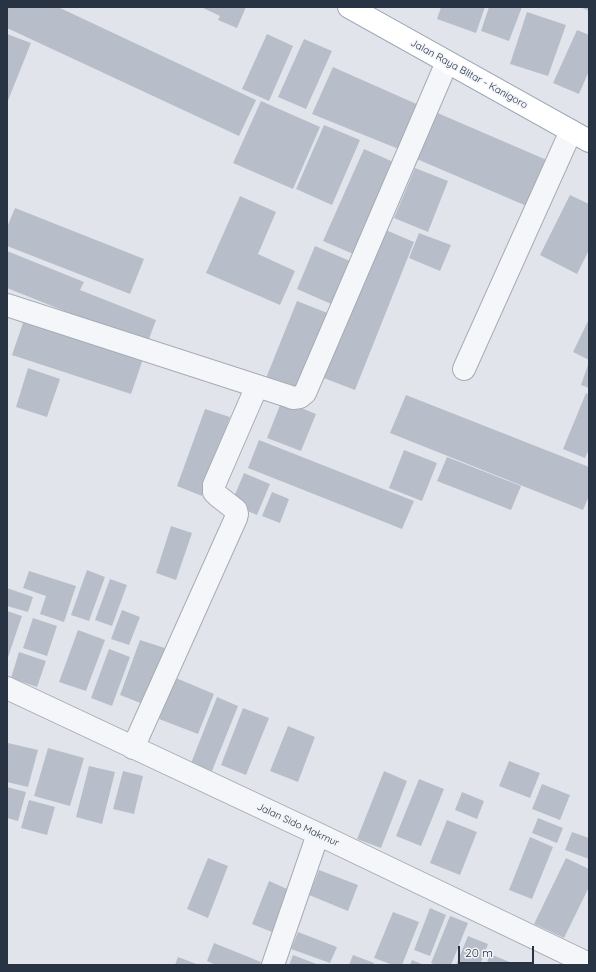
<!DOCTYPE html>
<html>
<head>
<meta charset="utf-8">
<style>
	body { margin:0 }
	#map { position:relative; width:596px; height:972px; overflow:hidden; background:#e1e5eb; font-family:Quicksand,sans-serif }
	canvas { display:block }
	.frame { position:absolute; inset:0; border:8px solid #283344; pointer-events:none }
	.scale { position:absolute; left:458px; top:946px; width:76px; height:18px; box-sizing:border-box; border:2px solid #283344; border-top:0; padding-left:5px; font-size:12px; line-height:14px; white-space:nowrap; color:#283344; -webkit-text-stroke:3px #f1f4f8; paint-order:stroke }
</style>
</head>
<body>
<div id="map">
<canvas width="596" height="972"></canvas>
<div class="frame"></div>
<div class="scale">20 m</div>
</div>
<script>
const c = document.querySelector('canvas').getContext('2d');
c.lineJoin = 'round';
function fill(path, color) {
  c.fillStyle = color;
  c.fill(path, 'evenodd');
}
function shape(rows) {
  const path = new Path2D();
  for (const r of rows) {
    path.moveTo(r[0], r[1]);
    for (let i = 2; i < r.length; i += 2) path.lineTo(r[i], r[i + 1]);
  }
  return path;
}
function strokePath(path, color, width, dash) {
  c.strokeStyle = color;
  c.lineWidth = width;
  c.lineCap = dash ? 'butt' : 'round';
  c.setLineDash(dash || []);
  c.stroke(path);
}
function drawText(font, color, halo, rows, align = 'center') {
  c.font = font + ' Quicksand,sans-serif';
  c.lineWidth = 3;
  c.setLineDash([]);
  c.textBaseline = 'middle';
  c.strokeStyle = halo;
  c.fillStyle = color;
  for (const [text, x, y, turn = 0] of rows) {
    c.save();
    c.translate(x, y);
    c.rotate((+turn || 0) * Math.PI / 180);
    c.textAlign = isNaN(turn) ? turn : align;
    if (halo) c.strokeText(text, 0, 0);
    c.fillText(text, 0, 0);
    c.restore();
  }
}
const building = shape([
	[7,7,58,7,256,100,239,136,7,28],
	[201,7,246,7,237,28,218,20,220,16],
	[441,7,485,7,476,33,437,19],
	[489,7,522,7,509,41,481,31],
	[580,7,589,7,589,11],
	[527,12,566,25,548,76,510,64],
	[577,30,589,35,589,71,579,94,553,83],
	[7,34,31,43,7,103],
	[267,34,293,46,269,101,242,89],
	[304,39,332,51,306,109,278,97],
	[333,67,421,106,401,150,312,114],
	[261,101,320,127,293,189,233,163],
	[433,111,549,161,529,207,412,157],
	[324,125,360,140,332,205,296,189],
	[364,149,398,164,358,256,323,241],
	[415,168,448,181,428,232,394,218],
	[570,195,589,204,589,250,577,274,540,255],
	[240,196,276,212,258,254,295,271,280,305,206,273],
	[15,208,144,259,130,294,7,246,7,227],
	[381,228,414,242,355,390,321,377],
	[419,233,451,245,440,271,409,258],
	[315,246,357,264,338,307,297,289],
	[7,251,84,282,80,290,156,320,147,344,7,288],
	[297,301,330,314,299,392,266,378],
	[589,319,589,360,573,352],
	[24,320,143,359,131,394,12,355],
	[589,362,589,388,581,385],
	[28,368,60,379,47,417,16,407],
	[586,393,589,395,589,449,585,458,563,449],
	[406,395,589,467,589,496,583,510,390,433],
	[282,400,316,414,301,451,267,438],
	[205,409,230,417,202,496,177,486],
	[259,440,414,501,402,529,248,468],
	[404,450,437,463,422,501,389,488],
	[447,457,521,486,511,510,437,481],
	[244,473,270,484,257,515,231,504],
	[272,492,289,499,280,523,262,516],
	[171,526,192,533,176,580,156,573],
	[87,570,105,577,89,621,71,615],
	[29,571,76,586,64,622,40,614,46,596,23,588],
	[110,579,127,585,112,626,95,620],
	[7,588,33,597,28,612,7,606],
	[122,610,140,617,129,645,111,639],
	[7,611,22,616,7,660],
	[33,618,57,626,47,656,23,648],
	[78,630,105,640,86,691,59,682],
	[140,640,171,650,165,667,158,665,143,704,120,695],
	[109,649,130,657,112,706,91,698],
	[19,652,46,661,37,687,11,678],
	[176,678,214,694,198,734,159,719],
	[217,697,238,706,212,771,191,763],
	[243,708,269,718,246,775,221,765],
	[288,726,315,737,298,782,270,771],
	[8,743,38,750,28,787,7,782,7,746],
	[48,748,84,758,70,806,34,796],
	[509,761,540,773,530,798,499,786],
	[89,766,115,772,102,824,76,817],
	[123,771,143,776,134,814,113,809],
	[384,771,407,781,381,848,357,839],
	[419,779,444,789,421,846,396,836],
	[542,784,570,795,560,820,532,809],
	[7,787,26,792,18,821,7,818],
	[462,792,484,801,477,819,455,810],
	[29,800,55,807,47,835,21,828],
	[538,818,563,828,557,843,532,833],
	[447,820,477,832,460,875,430,863],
	[572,832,589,838,589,859,565,850],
	[530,837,553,847,532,899,509,890],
	[208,858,228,866,208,918,187,909],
	[566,858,589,869,589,887,564,938,534,924],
	[319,870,358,885,348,911,309,895],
	[269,881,294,892,277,934,252,924],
	[430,908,446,915,430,956,414,950],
	[393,912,419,922,402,965,393,965,374,958],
	[450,916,468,923,451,965,436,965,431,963],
	[298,932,337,947,330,963,291,949],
	[468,936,488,944,480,965,456,965],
	[214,943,261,962,260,965,216,965,207,961],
	[490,954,517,965,486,965],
	[293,955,319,965,289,965],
	[353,955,374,963,373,965,349,965],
	[178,957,199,965,175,965],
	[412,960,424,965,410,965]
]);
const minor = shape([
	[7,305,288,396,293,398,300,397,305,393,447,62],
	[464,369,571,131],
	[7,688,318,834,589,964],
	[133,748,236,518,237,514,236,510,218,496,214,492,214,485,257,386],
	[273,965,318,834]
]);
const major = shape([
	[349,7,589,141]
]);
const streetNames = [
	["Jalan Raya Blitar - Kanigoro",469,74,29],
	["Jalan Sido Makmur",298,825,25]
];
fill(building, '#b8bec9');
strokePath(minor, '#a6acb6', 24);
strokePath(major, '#a0a9b7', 24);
strokePath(minor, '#f5f6f9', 22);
strokePath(major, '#fff', 22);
drawText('10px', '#283344', '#f1f4f8', streetNames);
</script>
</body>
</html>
